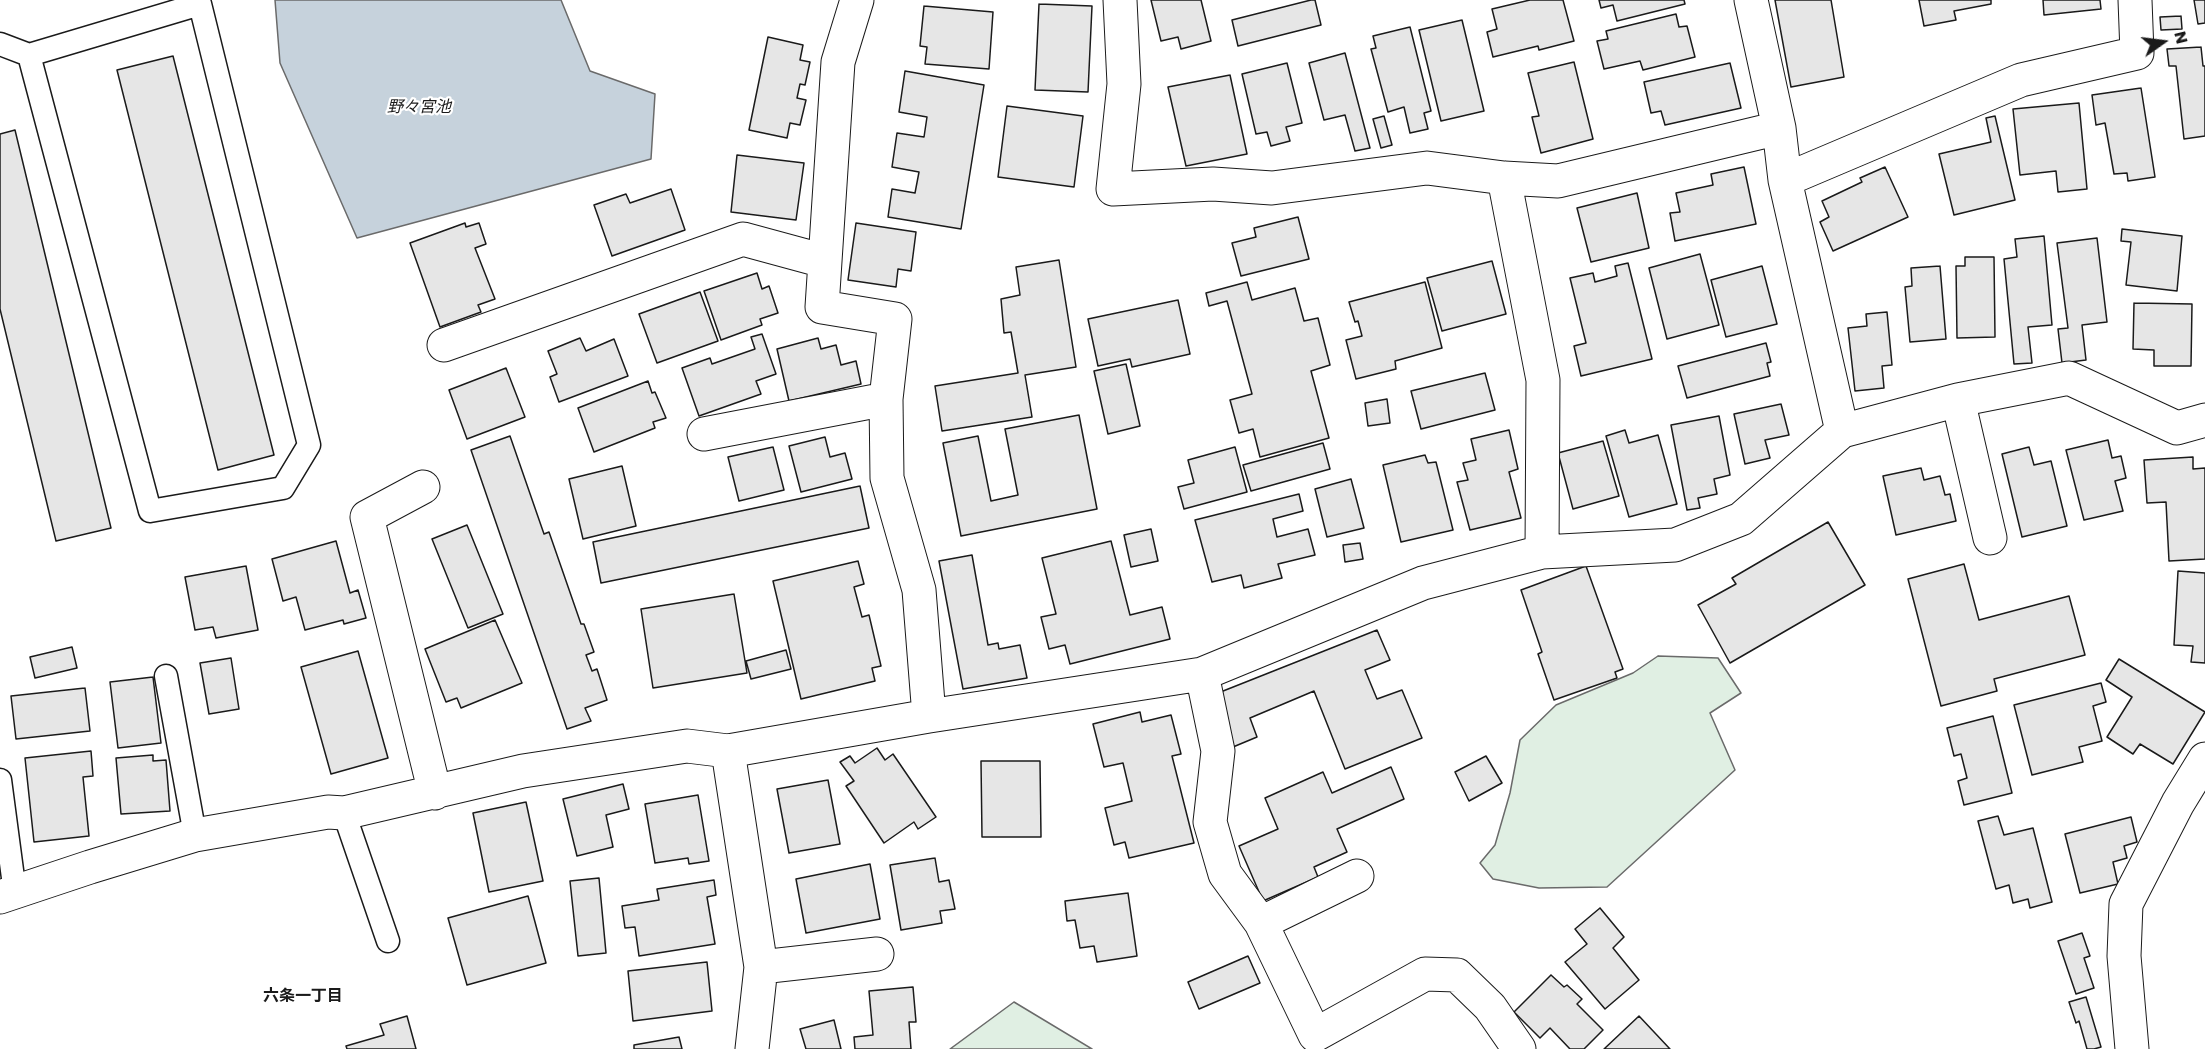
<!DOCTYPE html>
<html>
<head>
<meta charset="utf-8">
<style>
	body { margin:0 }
	#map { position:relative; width:2205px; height:1049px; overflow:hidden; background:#fff; font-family:Poppins,sans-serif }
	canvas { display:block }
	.north { position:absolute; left:2133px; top:12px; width:60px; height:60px; -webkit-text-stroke:4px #fff; paint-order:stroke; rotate:76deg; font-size:16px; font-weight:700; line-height:24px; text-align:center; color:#1a1a1a }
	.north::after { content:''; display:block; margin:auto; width:21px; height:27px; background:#1a1a1a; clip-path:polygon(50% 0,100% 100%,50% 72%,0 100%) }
</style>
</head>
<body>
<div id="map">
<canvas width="2205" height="1049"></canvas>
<div class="north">N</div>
</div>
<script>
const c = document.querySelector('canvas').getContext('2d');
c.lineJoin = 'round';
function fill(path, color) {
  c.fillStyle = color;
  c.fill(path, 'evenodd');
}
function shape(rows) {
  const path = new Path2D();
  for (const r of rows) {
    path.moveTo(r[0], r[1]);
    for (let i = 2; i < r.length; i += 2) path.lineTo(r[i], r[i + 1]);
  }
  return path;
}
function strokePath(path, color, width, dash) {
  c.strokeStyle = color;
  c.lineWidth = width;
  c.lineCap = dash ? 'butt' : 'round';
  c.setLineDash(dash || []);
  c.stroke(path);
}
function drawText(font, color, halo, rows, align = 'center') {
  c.font = font + ' Poppins,"Noto Sans JP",sans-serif';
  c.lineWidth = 4.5;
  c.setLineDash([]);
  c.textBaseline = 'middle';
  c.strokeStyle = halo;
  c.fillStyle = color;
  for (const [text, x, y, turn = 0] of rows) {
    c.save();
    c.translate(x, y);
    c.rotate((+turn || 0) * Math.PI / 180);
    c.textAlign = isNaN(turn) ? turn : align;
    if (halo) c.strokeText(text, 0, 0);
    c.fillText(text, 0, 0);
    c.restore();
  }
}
const green = shape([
	[1658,656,1718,658,1741,693,1710,713,1735,770,1607,887,1539,888,1493,879,1480,863,1495,845,1510,793,1520,740,1556,705,1633,673,1658,656],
	[1014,1002,1092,1049,950,1049,1014,1002]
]);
const water = shape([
	[275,0,561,0,590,71,655,94,651,159,357,238,280,63,275,0]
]);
const building = shape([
	[1151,0,1201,0,1211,41,1181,49,1178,37,1161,41,1151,0],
	[1311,0,1315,0,1321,25,1238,46,1232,20,1311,0],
	[1530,0,1563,0,1574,41,1539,50,1538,46,1493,57,1487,32,1497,29,1492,9,1530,0],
	[1599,0,1684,0,1685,4,1617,21,1613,5,1601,8,1599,0],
	[1775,0,1831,0,1844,77,1791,87,1775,0],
	[1919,0,1991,0,1991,4,1954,11,1956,20,1924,26,1919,0],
	[2043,0,2100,0,2101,9,2044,15,2043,0],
	[2194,0,2205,0,2205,23,2198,24,2194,0],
	[1039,4,1092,6,1088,92,1035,90,1039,4],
	[924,6,993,12,989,69,925,64,927,47,920,46,924,6],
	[1676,14,1679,27,1687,26,1695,57,1643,70,1640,61,1604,69,1597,41,1608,39,1606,31,1676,14],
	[2181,16,2182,29,2161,30,2160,17,2181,16],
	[1462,20,1484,111,1441,121,1419,30,1462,20],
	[1410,27,1431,111,1424,113,1428,129,1410,133,1404,107,1388,112,1371,49,1376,48,1373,36,1410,27],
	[768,37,803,45,800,60,810,62,805,85,800,84,797,98,806,100,800,125,790,123,787,138,749,130,768,37],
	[2201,47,2203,66,2205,66,2205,136,2184,139,2176,66,2169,66,2167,49,2201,47],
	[1345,53,1370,148,1355,151,1345,115,1324,120,1309,63,1345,53],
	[173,56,274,455,218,470,117,70,173,56],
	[1574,62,1593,139,1541,153,1532,117,1539,116,1528,73,1574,62],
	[1287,63,1302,123,1286,127,1290,141,1271,146,1267,132,1256,134,1242,74,1287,63],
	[1730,63,1741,108,1665,125,1661,111,1651,113,1644,82,1730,63],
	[905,71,984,85,961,229,888,217,892,189,915,193,919,172,892,167,897,133,924,137,927,117,899,112,905,71],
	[1230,75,1247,154,1186,166,1168,87,1230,75],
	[2141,88,2155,177,2128,181,2127,173,2114,174,2105,123,2096,125,2092,95,2141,88],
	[2079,103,2087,189,2058,192,2056,171,2020,175,2013,109,2079,103],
	[1007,106,1083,116,1074,187,998,177,1007,106],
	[1384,116,1392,145,1381,148,1373,119,1384,116],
	[1995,116,2015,200,1954,215,1939,154,1991,142,1986,118,1995,116],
	[15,130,111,528,56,541,0,309,0,134,15,130],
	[737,155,804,163,796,220,731,212,737,155],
	[1744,167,1756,224,1675,241,1670,213,1680,212,1676,193,1713,185,1711,174,1744,167],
	[1885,167,1908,217,1833,251,1820,222,1829,217,1822,201,1862,182,1860,178,1885,167],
	[671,189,685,230,612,256,594,205,626,194,630,203,671,189],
	[1637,193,1649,248,1591,262,1577,208,1637,193],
	[1298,217,1309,259,1241,276,1232,243,1256,237,1254,228,1298,217],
	[465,223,466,227,479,223,486,244,475,248,495,299,478,305,481,312,440,327,410,243,465,223],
	[856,223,916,232,911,271,898,269,896,287,848,280,856,223],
	[2122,229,2182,236,2177,291,2126,285,2131,242,2121,241,2122,229],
	[2044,236,2052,325,2028,327,2032,363,2014,364,2004,259,2017,257,2015,239,2044,236],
	[2097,238,2107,322,2082,325,2086,360,2062,363,2058,329,2068,328,2057,243,2097,238],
	[1700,254,1719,325,1667,339,1649,268,1700,254],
	[1965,257,1994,257,1995,337,1957,338,1956,266,1965,266,1965,257],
	[1059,260,1076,367,1025,375,1032,417,942,431,935,386,1018,373,1011,332,1004,333,1001,299,1020,295,1016,267,1059,260],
	[1492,261,1506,314,1442,331,1427,278,1492,261],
	[1628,263,1652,359,1581,376,1574,346,1586,343,1570,278,1593,273,1595,282,1617,276,1615,266,1628,263],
	[1762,266,1777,324,1726,337,1711,280,1762,266],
	[1940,266,1946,339,1910,342,1905,287,1912,286,1911,268,1940,266],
	[757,273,762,289,769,286,778,313,760,319,762,325,721,340,704,291,757,273],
	[1247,282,1252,300,1295,288,1304,321,1318,318,1330,365,1311,371,1329,438,1260,457,1253,429,1239,433,1230,400,1252,394,1227,301,1209,306,1206,293,1247,282],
	[1425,282,1442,348,1395,361,1396,369,1356,379,1346,340,1362,336,1358,321,1355,322,1349,302,1425,282],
	[700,292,718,341,657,363,639,314,700,292],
	[1178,300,1190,354,1132,367,1130,359,1098,366,1088,319,1178,300],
	[2134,303,2192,304,2191,366,2154,366,2154,350,2133,349,2134,303],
	[1887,312,1892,365,1882,366,1884,388,1855,391,1848,328,1867,326,1866,314,1887,312],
	[762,334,776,374,756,381,761,394,699,416,682,368,710,358,712,364,755,349,751,337,762,334],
	[580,338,586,351,614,339,628,376,559,402,550,377,557,374,548,351,580,338],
	[818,338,821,349,836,345,841,365,856,361,861,384,789,401,777,349,818,338],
	[1766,343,1771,362,1767,363,1770,376,1687,398,1678,366,1766,343],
	[1126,364,1140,426,1108,434,1094,371,1126,364],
	[506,368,525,417,467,439,449,390,506,368],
	[1485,373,1495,410,1421,429,1411,391,1485,373],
	[648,381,652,393,655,392,666,418,653,422,655,428,594,452,578,408,648,381],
	[1387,399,1390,423,1368,426,1365,403,1387,399],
	[1781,404,1789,435,1765,440,1770,458,1745,464,1734,414,1781,404],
	[1079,415,1097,509,961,536,943,443,978,436,991,501,1018,495,1005,429,1079,415],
	[1719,416,1730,475,1714,479,1717,494,1698,498,1700,508,1687,510,1671,425,1719,416],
	[1509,430,1518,469,1509,472,1521,518,1470,530,1457,482,1468,480,1463,463,1476,460,1471,439,1509,430],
	[1625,430,1629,443,1658,435,1677,504,1629,517,1606,436,1625,430],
	[510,436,544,534,549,532,581,624,584,624,594,652,586,655,592,671,597,669,607,700,585,708,591,721,567,729,471,450,510,436],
	[825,437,830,457,845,453,852,479,801,492,789,446,825,437],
	[2108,440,2112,458,2121,456,2126,478,2115,481,2123,511,2084,520,2066,450,2108,440],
	[1603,441,1619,496,1573,509,1558,453,1603,441],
	[1323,443,1330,469,1251,491,1243,465,1323,443],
	[773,447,784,490,739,501,728,457,773,447],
	[1235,447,1247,492,1184,509,1178,487,1194,483,1188,460,1235,447],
	[2029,447,2034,465,2051,461,2067,526,2022,537,2002,454,2029,447],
	[1425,455,1428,463,1436,462,1453,530,1401,542,1383,465,1425,455],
	[2193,457,2193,469,2205,468,2205,559,2169,561,2166,502,2147,503,2144,460,2193,457],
	[622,466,636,526,583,539,569,479,622,466],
	[1921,468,1924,480,1940,476,1945,495,1950,494,1956,521,1896,535,1883,476,1921,468],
	[1351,479,1364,528,1327,537,1315,489,1351,479],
	[860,486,869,528,601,583,593,542,860,486],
	[1299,494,1303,511,1273,519,1277,537,1308,529,1315,555,1278,564,1282,578,1244,588,1241,575,1212,582,1195,520,1299,494],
	[1828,522,1865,585,1730,663,1698,605,1736,584,1732,578,1828,522],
	[467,525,503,614,468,628,432,539,467,525],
	[1151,529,1158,561,1131,567,1124,535,1151,529],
	[336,541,350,593,358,590,366,618,344,624,343,620,305,630,296,597,283,601,272,559,336,541],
	[1111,541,1130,615,1162,607,1170,639,1070,664,1065,645,1049,649,1041,617,1056,614,1042,558,1111,541],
	[1360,543,1363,559,1345,562,1343,545,1360,543],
	[972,555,988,645,998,643,999,649,1020,645,1027,678,963,689,939,561,972,555],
	[858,561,864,584,854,587,862,617,869,615,881,666,872,668,875,681,801,699,773,581,858,561],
	[1964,564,1979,620,2069,596,2085,655,1994,679,1997,691,1941,706,1908,579,1964,564],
	[246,566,258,630,216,638,213,627,195,630,185,577,246,566],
	[1586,566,1623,669,1615,672,1617,678,1554,700,1538,654,1542,652,1521,590,1586,566],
	[2178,571,2205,573,2205,663,2191,662,2193,646,2174,645,2178,571],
	[734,594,747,673,653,688,641,609,734,594],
	[495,620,522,683,461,708,457,698,446,702,425,649,495,620],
	[1377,630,1390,660,1365,670,1377,699,1402,690,1422,738,1345,769,1314,691,1250,718,1257,737,1233,747,1213,695,1377,630],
	[72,647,77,668,35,678,30,657,72,647],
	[786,650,791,669,751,679,746,661,786,650],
	[358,651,388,758,331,774,301,667,358,651],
	[231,658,239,709,209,714,200,663,231,658],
	[2119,659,2205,712,2173,764,2140,744,2133,754,2107,737,2132,697,2106,680,2119,659],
	[153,677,161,743,118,748,110,682,153,677],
	[2101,683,2106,702,2093,706,2102,741,2079,747,2083,762,2032,775,2014,705,2101,683],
	[85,688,90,731,16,739,11,696,85,688],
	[1140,712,1142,722,1171,715,1181,754,1172,756,1194,843,1129,858,1125,842,1114,845,1105,808,1132,801,1123,763,1104,767,1093,724,1140,712],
	[1993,716,2012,793,1964,805,1958,781,1967,778,1961,754,1954,756,1947,728,1993,716],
	[877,748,885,760,893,754,936,817,918,829,914,822,884,843,846,786,854,781,840,762,850,756,855,763,877,748],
	[91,751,93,776,83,777,89,836,34,842,25,758,91,751],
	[153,755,153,761,166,760,170,811,121,814,116,758,153,755],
	[1486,756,1502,783,1469,801,1455,772,1486,756],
	[981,761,1040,761,1041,837,982,837,981,761],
	[1391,767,1404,799,1337,829,1347,852,1314,867,1318,877,1263,901,1239,846,1278,829,1265,798,1323,772,1332,793,1391,767],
	[828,780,840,844,789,853,777,789,828,780],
	[623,784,629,809,606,815,613,847,577,856,563,799,623,784],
	[698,795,709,861,689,864,688,858,655,863,645,804,698,795],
	[526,802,543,881,489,892,473,813,526,802],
	[1998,816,2004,835,2033,828,2052,902,2030,908,2028,899,2013,903,2009,885,1996,889,1978,821,1998,816],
	[2131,817,2137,842,2124,846,2127,858,2113,862,2118,884,2080,893,2065,834,2131,817],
	[935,858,939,882,949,880,955,909,940,911,942,923,901,930,890,865,935,858],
	[870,864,880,919,806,933,796,879,870,864],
	[599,878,606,953,578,956,570,881,599,878],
	[714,880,716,895,707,897,715,944,639,956,635,927,625,928,622,906,659,900,657,889,714,880],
	[1128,893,1137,956,1097,962,1094,946,1080,948,1075,920,1067,921,1065,901,1128,893],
	[528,896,546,963,467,985,448,918,528,896],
	[1600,908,1624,937,1613,948,1639,980,1605,1009,1565,962,1587,944,1575,929,1600,908],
	[2082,933,2090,956,2084,958,2094,988,2076,994,2058,941,2082,933],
	[1248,956,1260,983,1199,1009,1188,982,1248,956],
	[707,962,712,1011,633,1021,628,971,707,962],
	[1551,975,1564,987,1567,985,1582,999,1577,1004,1603,1030,1584,1049,1570,1049,1550,1028,1540,1038,1514,1012,1551,975],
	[913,987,916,1022,909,1022,911,1049,855,1049,854,1037,873,1035,869,991,913,987],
	[2086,997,2101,1047,2094,1049,2087,1049,2079,1021,2076,1023,2069,1002,2086,997],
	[407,1016,416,1049,347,1049,346,1046,384,1035,380,1024,407,1016],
	[1639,1016,1670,1049,1604,1049,1639,1016],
	[834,1020,841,1049,806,1049,800,1029,834,1020],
	[679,1037,682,1049,634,1049,634,1045,679,1037]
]);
const service = shape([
	[0,44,29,55,200,4,309,445,283,488,150,511,29,55],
	[166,676,195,835],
	[0,780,15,893],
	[344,813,388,941]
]);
const minor = shape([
	[857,0,838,62,822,307,895,319,886,399,887,478,919,590,929,716],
	[1120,0,1124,84,1113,189,1213,184,1272,188,1427,168,1504,178,1558,181,1779,128],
	[1751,0,1779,128,1785,180,1842,431],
	[1504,178,1543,380,1542,552],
	[1785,180,2021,80,2137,53,2135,0],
	[444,345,743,239,824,261],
	[1958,400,1990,538],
	[704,434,886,399],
	[423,487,367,517,435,793],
	[1202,674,1218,751,1210,822,1225,874,1261,923,1315,1035,1425,974,1457,975,1490,1007,1519,1049],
	[728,751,761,967,752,1049],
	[0,897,90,867,195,835,328,812,344,813,523,771,687,746,728,751,929,716,1202,674,1423,583,1542,552,1675,545,1741,519,1842,431,1958,400,2069,378,2177,428,2205,420],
	[1261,923,1357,876],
	[761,967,877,954],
	[2132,1049,2124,956,2126,904,2178,803,2205,759]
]);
const waterNames = [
	["野々宮池",419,108]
];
const neighbourhoodNames = [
	["六条一丁目",303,997]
];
fill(green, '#e0efe3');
strokePath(green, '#6a6a6a', 1.5);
fill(water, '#c6d2dc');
strokePath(water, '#6a6a6a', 1.5);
fill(building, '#e6e6e6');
strokePath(building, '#1a1a1a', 1.5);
strokePath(service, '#1a1a1a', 25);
strokePath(minor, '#1a1a1a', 35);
strokePath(service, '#fff', 22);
strokePath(minor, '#fff', 33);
drawText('italic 16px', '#1a1a1a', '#fff', waterNames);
drawText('bold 16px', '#1a1a1a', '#fff', neighbourhoodNames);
</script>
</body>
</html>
